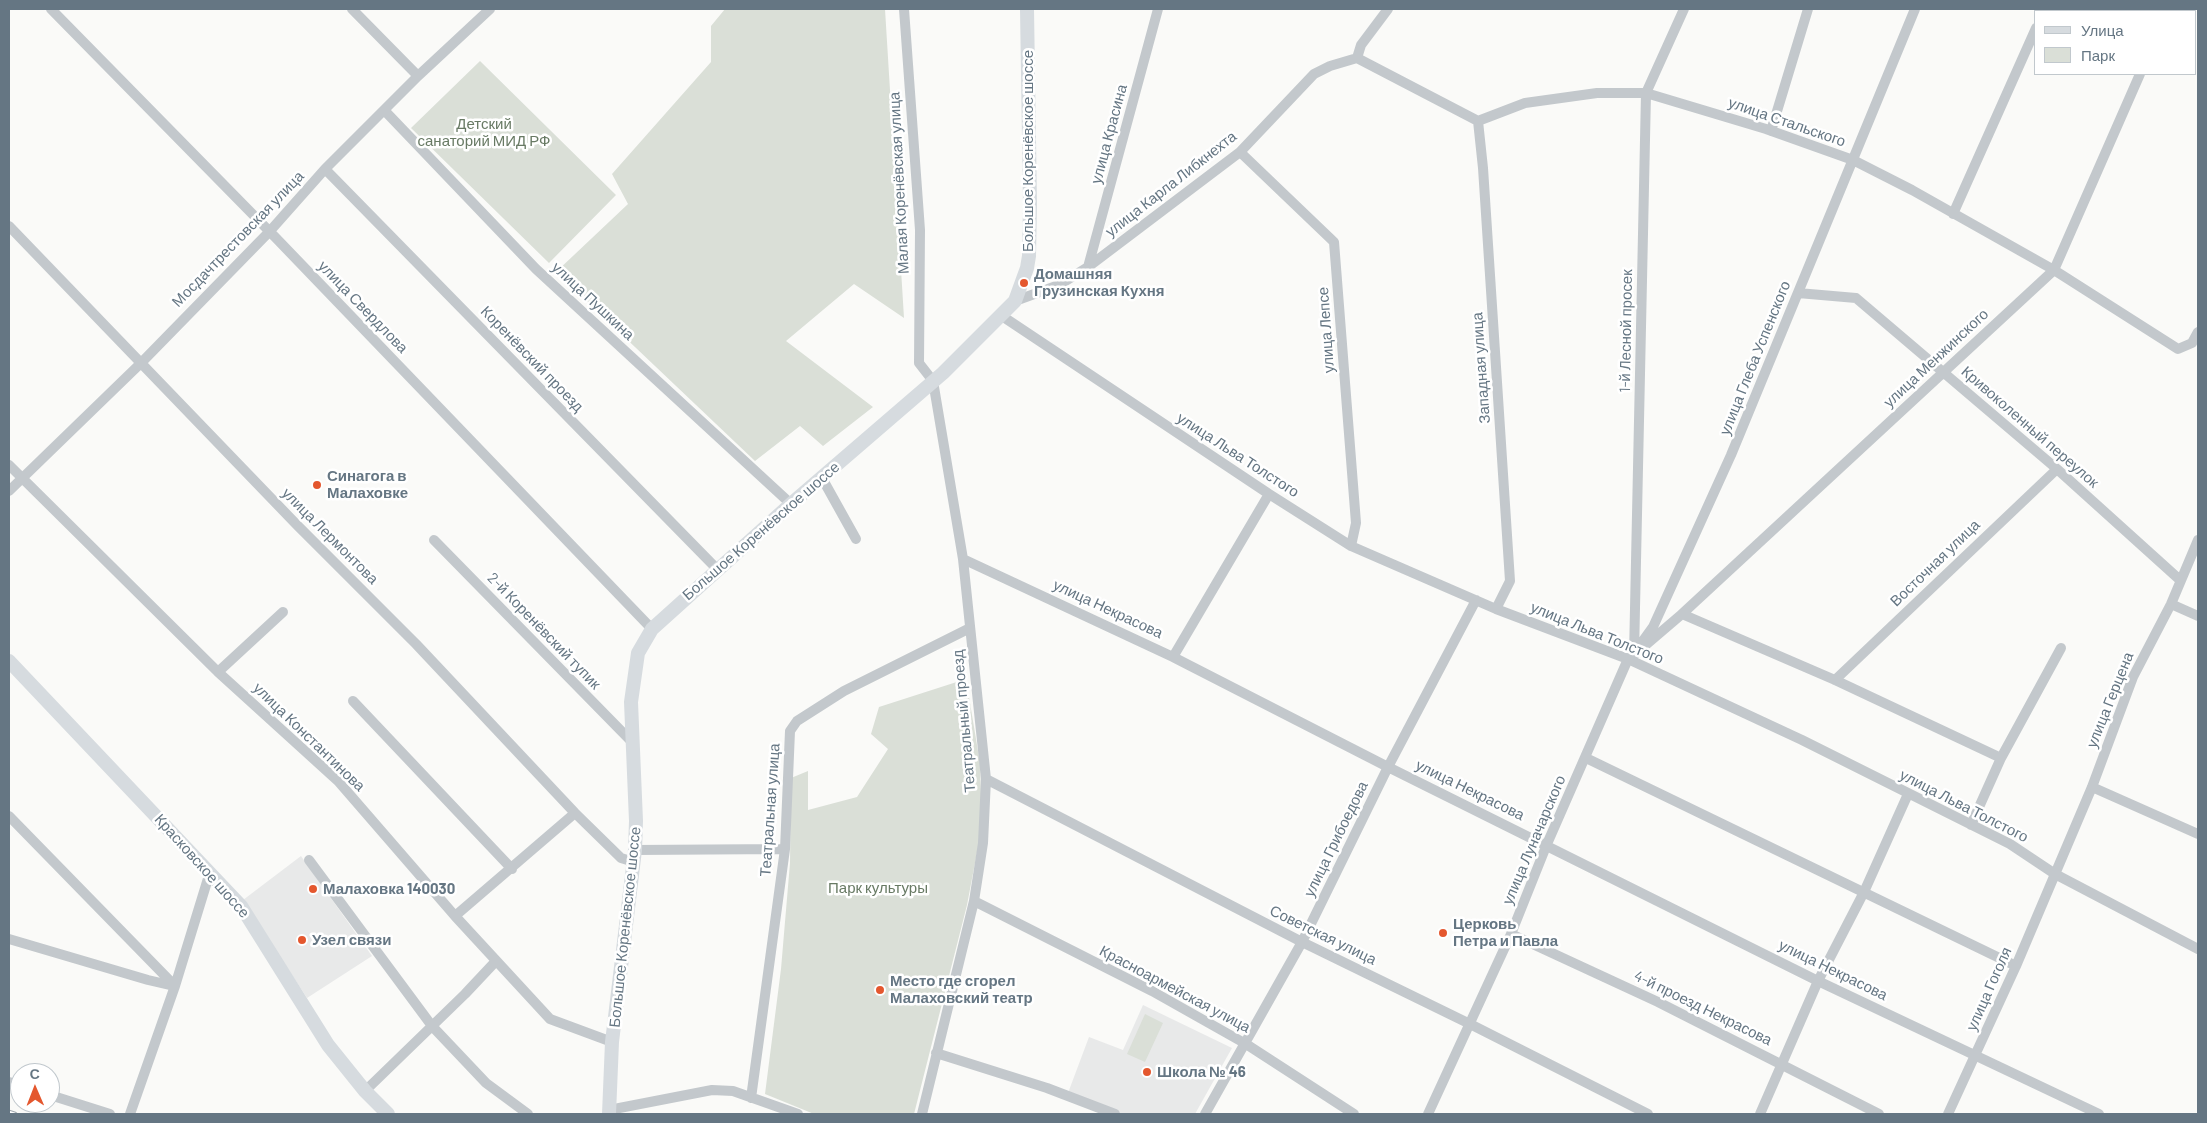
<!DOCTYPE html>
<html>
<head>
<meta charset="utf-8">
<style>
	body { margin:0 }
	#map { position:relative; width:2207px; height:1123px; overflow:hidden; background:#fafaf8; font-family:Barlow,sans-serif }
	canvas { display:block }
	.frame { position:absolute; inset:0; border:10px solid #657683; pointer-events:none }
	.legend { position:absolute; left:2034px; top:10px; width:162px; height:65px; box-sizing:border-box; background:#fff; border:1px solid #c1c8cd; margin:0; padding:6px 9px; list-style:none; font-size:15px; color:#657683 }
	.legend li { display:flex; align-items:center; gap:10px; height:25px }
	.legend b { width:25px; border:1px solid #c1c8cd }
	.north { position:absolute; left:10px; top:1063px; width:50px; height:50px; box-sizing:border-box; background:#fff; border:1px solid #c1c8cd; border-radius:50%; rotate:359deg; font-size:14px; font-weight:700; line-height:20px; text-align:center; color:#657683 }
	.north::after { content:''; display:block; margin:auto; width:18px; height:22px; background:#e4572e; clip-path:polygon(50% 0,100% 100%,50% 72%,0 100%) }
</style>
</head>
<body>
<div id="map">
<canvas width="2207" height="1123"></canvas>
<div class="frame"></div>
<ul class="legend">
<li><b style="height:6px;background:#d6dbdf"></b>Улица</li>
<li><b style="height:14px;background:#dadfd7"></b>Парк</li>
</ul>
<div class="north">С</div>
</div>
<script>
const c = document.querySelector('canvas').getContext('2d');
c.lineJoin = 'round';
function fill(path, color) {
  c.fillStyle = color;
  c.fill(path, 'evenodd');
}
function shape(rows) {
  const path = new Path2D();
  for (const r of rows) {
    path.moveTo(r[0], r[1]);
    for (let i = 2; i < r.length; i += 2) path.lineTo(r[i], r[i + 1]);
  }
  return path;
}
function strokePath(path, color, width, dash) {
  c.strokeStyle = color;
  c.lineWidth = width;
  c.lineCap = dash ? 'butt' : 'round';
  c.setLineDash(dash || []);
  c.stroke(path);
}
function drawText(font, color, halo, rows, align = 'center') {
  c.font = font + ' Barlow,sans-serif';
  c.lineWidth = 5;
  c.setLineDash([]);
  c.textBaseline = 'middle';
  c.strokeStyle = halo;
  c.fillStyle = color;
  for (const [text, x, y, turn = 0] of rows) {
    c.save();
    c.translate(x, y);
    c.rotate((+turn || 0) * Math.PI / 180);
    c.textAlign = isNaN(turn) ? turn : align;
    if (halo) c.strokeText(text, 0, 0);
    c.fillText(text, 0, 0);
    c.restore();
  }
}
const built = shape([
	[301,856,372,956,307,998,243,900],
	[1143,1005,1232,1048,1195,1114,1122,1114,1068,1093,1089,1037,1123,1050]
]);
const green = shape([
	[725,9,885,9,904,318,854,284,786,341,873,407,823,446,800,426,755,461,556,272,628,204,612,174,711,62,711,26],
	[480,61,616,195,549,263,411,128],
	[966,679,980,763,982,826,967,905,914,1114,814,1114,765,1094,781,969,790,863,791,778,808,771,808,810,857,797,888,749,871,734,879,707],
	[1145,1014,1163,1023,1145,1062,1127,1054]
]);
const minor = shape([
	[51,9,275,237,652,629],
	[352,9,418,76],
	[904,9,920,230,919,363,933,381,963,559,986,779,983,843,974,901,922,1114],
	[2043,11,2044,9],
	[2167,11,2168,9],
	[1357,58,1478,121,1525,103,1597,93,1646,93,1766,129,1853,160,1912,190,2054,270,2178,349,2192,343,2198,332],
	[1357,58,1361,45,1388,9],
	[384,110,536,269,791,504],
	[1478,121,1483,168,1510,581,1496,609],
	[1771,131,1808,9],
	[1240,152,1334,242,1356,523,1351,546],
	[325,169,717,569],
	[1953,214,2036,28],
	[9,226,297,525,416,644,575,813,621,858,634,862],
	[1088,267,1158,9],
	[1798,293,1856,298,2057,469,2180,580],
	[1015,301,1059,285,1088,267,1240,152,1314,74,1330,66,1357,58],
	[1002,316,1269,494,1351,546,1496,609,1628,659,1802,740,2010,844,2055,874,2198,949],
	[9,465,218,672,338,781,455,916,550,1019,612,1042],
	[822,478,856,539],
	[9,491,141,363,270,231,325,169,418,76,490,9],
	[434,540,633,743],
	[963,559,1173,657,1388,767,1818,981,2099,1114],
	[2171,604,2198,616],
	[1682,614,1835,680,2001,758],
	[1640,645,1653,627,1731,455,1915,9],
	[1634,655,1682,614,2054,270,2140,74],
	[1173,657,1269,494],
	[218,672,283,612],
	[1835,680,2057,469],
	[353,701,512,869],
	[1586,758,2016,966],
	[986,779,1302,942,1470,1024,1648,1114],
	[2092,787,2198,834],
	[9,816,175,986],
	[1971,825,2001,758,2061,648],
	[635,850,785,849],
	[309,860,432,1026,486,1083,528,1114],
	[974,901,1152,991,1246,1044,1354,1114],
	[455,916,575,813],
	[1511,934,1658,1002,1879,1114],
	[9,939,148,980,174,986],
	[936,1053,1047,1088,1115,1114],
	[9,1082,20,1085],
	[365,1091,465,994,496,961],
	[50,1095,110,1114],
	[751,1098,785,849,790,731,797,721,844,691,970,628],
	[609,1110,712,1090,733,1091,798,1114],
	[130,1114,175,986,210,872],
	[1205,1114,1302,942,1388,767,1476,600],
	[1428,1114,1511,934,1547,844,1628,659,1634,655,1646,93,1684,9],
	[1760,1114,1818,981,1864,892,1908,794],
	[1948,1114,2016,966,2092,787,2133,677,2171,604,2198,540]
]);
const major = shape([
	[9,661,241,906,328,1045,365,1091,388,1114],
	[609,1114,612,1042,635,850,636,821,631,702,638,653,652,629,791,504,943,373,1015,301,1027,268,1029,256,1030,204,1027,9]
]);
const rail = shape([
	[9,1112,15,1114]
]);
const markers = [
	[1024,283,5,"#e4572e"],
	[317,485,5,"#e4572e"],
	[313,889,5,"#e4572e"],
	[1443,933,5,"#e4572e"],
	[302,940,5,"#e4572e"],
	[880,990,5,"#e4572e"],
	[1147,1072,5,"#e4572e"]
];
const streetNames = [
	["улица Стальского",1787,122,19],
	["улица Красина",1109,134,-75],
	["Большое Коренёвское шоссе",1028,151,-90],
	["Малая Коренёвская улица",899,183,-93],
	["улица Карла Либкнехта",1171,184,-38],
	["Мосдачтрестовская улица",238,239,-46],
	["улица Пушкина",593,301,43],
	["улица Свердлова",363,307,46],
	["улица Лепсе",1326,330,-94],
	["1-й Лесной просек",1626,331,-89],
	["улица Глеба Успенского",1755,358,-68],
	["улица Менжинского",1936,358,-43],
	["Коренёвский проезд",532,359,46],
	["Западная улица",1481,368,-94],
	["Кривоколенный переулок",2030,427,41],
	["улица Льва Толстого",1238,455,33],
	["Большое Коренёвское шоссе",761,531,-41],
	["улица Лермонтова",330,536,45],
	["Восточная улица",1935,563,-44],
	["улица Некрасова",1108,609,25],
	["2-й Коренёвский тупик",544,631,46],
	["улица Льва Толстого",1597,633,22],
	["улица Герцена",2110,700,-68],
	["Театральный проезд",964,721,-95],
	["улица Константинова",309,737,44],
	["улица Некрасова",1470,790,26],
	["улица Льва Толстого",1964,806,27],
	["Театральная улица",770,810,-86],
	["улица Грибоедова",1336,839,-64],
	["улица Луначарского",1534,840,-67],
	["Красковское шоссе",202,866,48],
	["Большое Коренёвское шоссе",625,927,-84],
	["Советская улица",1323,935,26],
	["улица Некрасова",1833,970,26],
	["Красноармейская улица",1175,989,28],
	["улица Гоголя",1989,989,-66],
	["4-й проезд Некрасова",1703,1008,26]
];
const parkNames = [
	["Детский",484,124],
	["санаторий МИД РФ",484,141],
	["Парк культуры",878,888]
];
const poiNames = [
	["Домашняя",1034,274],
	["Грузинская Кухня",1034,291],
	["Синагога в",327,476],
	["Малаховке",327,493],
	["Малаховка 140030",323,889],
	["Церковь",1453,924],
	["Петра и Павла",1453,941],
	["Узел связи",312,940],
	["Место где сгорел",890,981],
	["Малаховский театр",890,998],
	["Школа № 46",1157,1072]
];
fill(built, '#e8e9e9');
fill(green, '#dadfd7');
strokePath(minor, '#c3c8cc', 10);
strokePath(major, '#d6dbdf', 14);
strokePath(rail, '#a2aab0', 4.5);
strokePath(rail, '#fff', 2.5, [8]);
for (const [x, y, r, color] of markers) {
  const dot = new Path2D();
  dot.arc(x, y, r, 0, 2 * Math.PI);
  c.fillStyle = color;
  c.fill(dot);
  strokePath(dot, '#fff', 2);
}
drawText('15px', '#657683', '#fff', streetNames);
drawText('15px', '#687a64', '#fff', parkNames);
drawText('bold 15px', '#657683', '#fff', poiNames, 'left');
</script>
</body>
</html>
